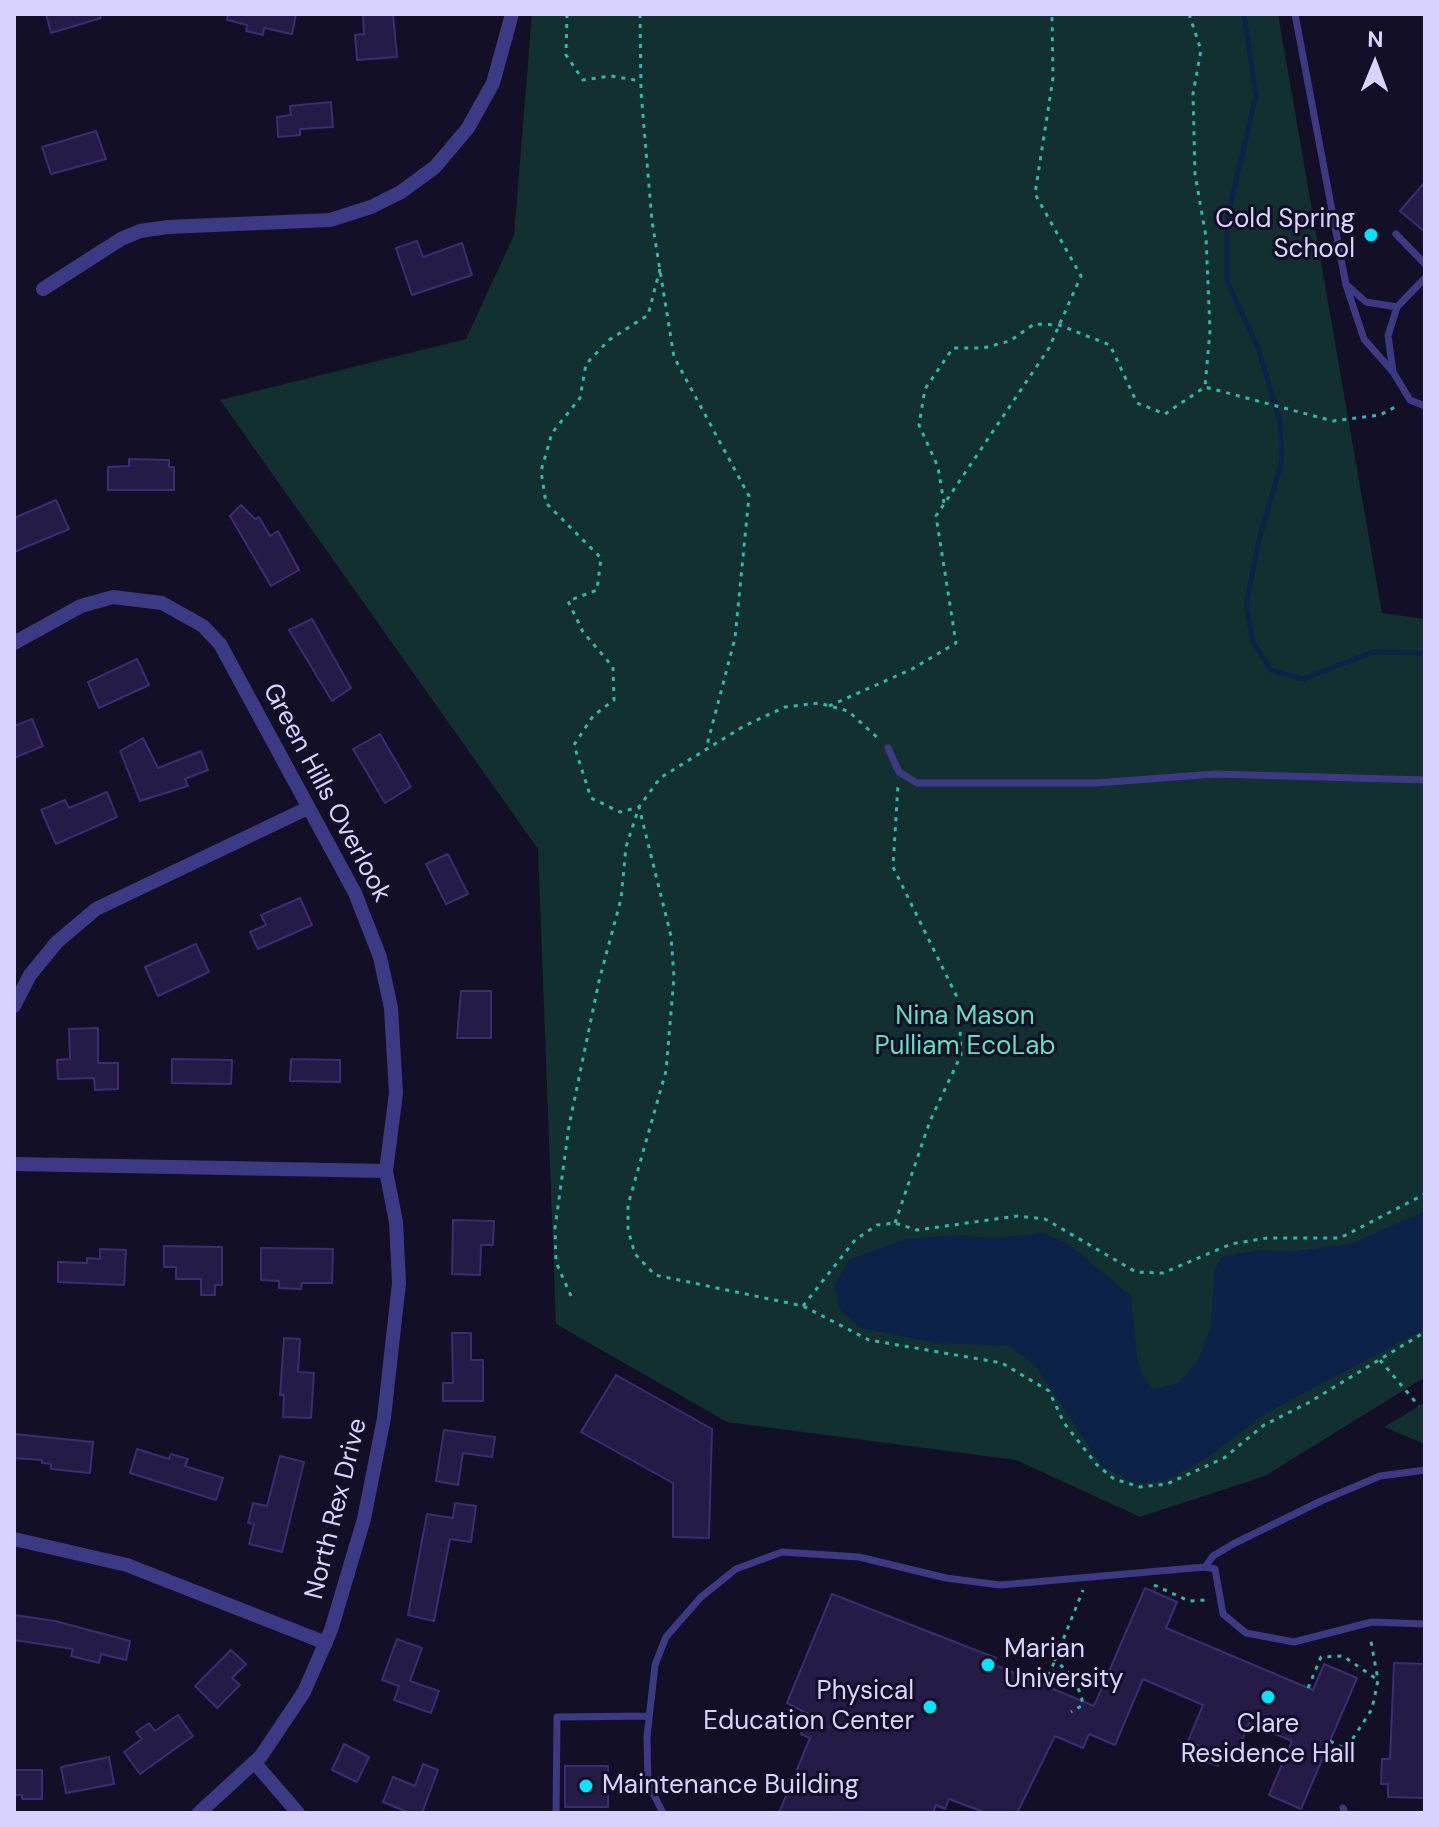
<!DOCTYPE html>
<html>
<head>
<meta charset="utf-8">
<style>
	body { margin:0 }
	#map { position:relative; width:1439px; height:1827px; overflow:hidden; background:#130f26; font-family:"DM Sans",sans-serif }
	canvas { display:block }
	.frame { position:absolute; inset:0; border:16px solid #d9d4ff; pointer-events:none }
	.north { position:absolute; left:1335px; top:24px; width:80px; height:80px; -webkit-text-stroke:6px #130f26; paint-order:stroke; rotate:1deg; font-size:22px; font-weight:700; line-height:32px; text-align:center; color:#d9d4ff }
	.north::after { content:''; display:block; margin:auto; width:28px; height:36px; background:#d9d4ff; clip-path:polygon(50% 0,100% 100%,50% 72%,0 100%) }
</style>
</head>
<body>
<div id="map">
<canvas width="1439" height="1827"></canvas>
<div class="frame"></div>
<div class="north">N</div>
</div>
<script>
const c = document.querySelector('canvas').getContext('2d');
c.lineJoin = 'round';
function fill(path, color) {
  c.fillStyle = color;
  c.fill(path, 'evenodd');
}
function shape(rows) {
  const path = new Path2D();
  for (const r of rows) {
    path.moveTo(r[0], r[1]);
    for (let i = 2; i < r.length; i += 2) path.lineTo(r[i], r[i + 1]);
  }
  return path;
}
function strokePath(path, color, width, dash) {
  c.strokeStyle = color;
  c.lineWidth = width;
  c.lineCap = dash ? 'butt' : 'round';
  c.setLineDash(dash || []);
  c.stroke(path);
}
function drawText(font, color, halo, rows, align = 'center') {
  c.font = font + ' "DM Sans",sans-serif';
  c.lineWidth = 6;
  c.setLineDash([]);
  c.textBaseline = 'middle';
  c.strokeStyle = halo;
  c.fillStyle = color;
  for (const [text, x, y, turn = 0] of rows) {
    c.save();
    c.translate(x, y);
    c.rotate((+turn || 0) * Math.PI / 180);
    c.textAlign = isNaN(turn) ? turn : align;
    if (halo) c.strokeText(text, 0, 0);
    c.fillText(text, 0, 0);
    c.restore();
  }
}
const green = shape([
	[532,14,1278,14,1382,613,1425,619,1425,1377,1265,1476,1140,1517,1016,1460,727,1422,556,1324,538,849,220,400,466,339,514,235],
	[1425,1402,1425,1444,1384,1427,1419,1406]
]);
const water = shape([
	[1425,1211,1425,1329,1266,1413,1207,1458,1165,1481,1135,1484,1102,1466,1035,1365,1010,1346,937,1343,861,1328,840,1310,834,1285,850,1259,906,1239,958,1235,990,1238,1044,1233,1068,1244,1131,1296,1137,1357,1143,1377,1153,1389,1179,1383,1198,1360,1211,1326,1214,1271,1222,1257,1259,1250,1296,1251,1351,1244]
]);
const stream = shape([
	[1244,14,1256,96,1227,219,1227,281,1258,348,1280,421,1282,460,1259,540,1246,605,1253,642,1271,670,1303,679,1373,652,1425,653]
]);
const building = shape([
	[46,14,100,14,101,18,51,33,46,14],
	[228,14,296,14,292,34,264,28,263,35,246,31,247,25,227,20,228,14],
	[363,14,393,14,397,57,357,60,355,35,364,34,363,14],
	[331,102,333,127,300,129,300,135,278,137,277,117,291,115,290,106,331,102],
	[96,131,106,159,51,174,42,147,96,131],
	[1425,182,1425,232,1400,211,1425,182],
	[417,241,423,257,462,243,472,275,412,295,396,248,417,241],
	[129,459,169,460,169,467,174,467,174,490,108,490,108,467,129,466,129,459],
	[56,500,69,529,14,552,14,518,56,500],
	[241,505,255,519,259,517,270,536,278,531,299,570,271,586,230,516,241,505],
	[312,619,351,688,332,701,289,630,312,619],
	[137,659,149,685,99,708,88,682,137,659],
	[32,719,43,746,14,758,14,726,32,719],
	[380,734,411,787,385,803,353,749,380,734],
	[143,738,158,768,201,751,208,770,185,779,188,786,140,801,120,751,143,738],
	[107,792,117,817,56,844,41,810,65,800,69,808,107,792],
	[448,854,468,894,446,904,426,864,448,854],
	[300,898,312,925,258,949,250,932,266,925,261,915,300,898],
	[196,944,209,972,158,996,145,967,196,944],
	[461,991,491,991,491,1038,457,1038,461,991],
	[98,1028,98,1063,118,1063,118,1089,95,1090,94,1078,58,1079,57,1060,70,1059,69,1029,98,1028],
	[172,1059,232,1060,231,1084,172,1083,172,1059],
	[291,1059,340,1060,340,1082,290,1081,291,1059],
	[453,1220,494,1221,493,1245,481,1245,480,1275,452,1274,453,1220],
	[164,1246,222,1247,222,1285,215,1285,215,1295,201,1295,201,1279,176,1279,176,1267,164,1267,164,1246],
	[261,1248,333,1249,332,1283,302,1283,301,1289,279,1288,279,1281,261,1280,261,1248],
	[100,1249,126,1250,124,1285,58,1282,58,1262,87,1263,87,1258,100,1259,100,1249],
	[452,1333,471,1333,471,1360,483,1360,483,1401,443,1401,443,1383,453,1383,452,1333],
	[284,1338,300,1339,298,1372,314,1373,311,1418,283,1417,284,1395,280,1395,284,1338],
	[616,1375,712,1429,709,1538,673,1537,673,1483,581,1432,616,1375],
	[444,1430,495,1437,492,1457,463,1453,458,1485,436,1481,444,1430],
	[14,1434,93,1442,90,1473,51,1469,51,1464,42,1463,42,1460,14,1458,14,1434],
	[137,1449,169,1459,171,1454,188,1459,185,1466,223,1478,216,1500,130,1473,137,1449],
	[280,1456,304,1462,282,1552,249,1544,254,1524,248,1523,253,1503,267,1506,280,1456],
	[455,1503,476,1506,471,1542,450,1539,434,1621,408,1615,427,1514,453,1518,455,1503],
	[1145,1588,1177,1602,1166,1628,1313,1690,1324,1664,1357,1678,1301,1809,1269,1795,1292,1741,1249,1723,1237,1752,1226,1748,1218,1766,1197,1758,1202,1747,1188,1741,1203,1705,1143,1679,1115,1745,1089,1734,1083,1748,1055,1736,1017,1813,986,1813,949,1799,945,1809,936,1805,933,1813,779,1813,810,1738,801,1734,808,1714,787,1703,832,1594,996,1658,993,1664,1094,1706,1145,1588],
	[14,1615,55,1621,130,1641,126,1660,101,1654,99,1663,71,1656,73,1649,14,1640,14,1615],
	[397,1639,422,1648,410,1681,439,1691,431,1713,394,1700,399,1686,382,1680,397,1639],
	[231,1650,246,1664,232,1678,240,1685,217,1708,195,1686,231,1650],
	[1394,1663,1425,1664,1425,1798,1388,1797,1388,1784,1381,1784,1382,1759,1390,1759,1394,1663],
	[178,1715,193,1736,140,1774,124,1752,142,1739,136,1732,149,1723,155,1731,178,1715],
	[344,1744,369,1757,357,1782,332,1770,344,1744],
	[109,1757,114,1784,66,1793,61,1767,109,1757],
	[423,1764,438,1770,422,1813,410,1813,383,1802,393,1777,415,1786,423,1764],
	[565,1766,608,1766,608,1807,565,1807,565,1766],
	[14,1770,42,1770,42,1799,22,1799,22,1795,14,1795,14,1770]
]);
const path = shape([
	[567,14,566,55,583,80,611,76,641,81],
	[640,14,641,92,652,221,674,357,749,496,735,638,706,749],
	[1189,14,1201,50,1193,94,1195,174,1206,237,1210,331,1205,387],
	[660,269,648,315,609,340,586,364,580,398,552,433,541,471,546,503,601,558,597,590,568,601,583,632,613,667,614,700,593,716,574,745,591,798,620,812,639,807,671,936,674,977,666,1071,628,1205,628,1230,635,1254,655,1275,803,1306,869,1340,1002,1363,1049,1391,1064,1423,1097,1465,1114,1479,1140,1487,1167,1484,1224,1458,1264,1425,1308,1403,1425,1332],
	[944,503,938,467,919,425,925,389,953,348,983,348,1010,341,1034,324,1059,325,1110,345,1137,403,1165,414,1205,387,1333,421,1380,415,1399,405],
	[829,706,912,669,956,643,936,516,1049,348,1081,276,1035,194,1053,78,1052,14],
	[895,1223,930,1121,961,1055,959,1001,893,867,898,784],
	[571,1296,556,1262,555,1228,569,1126,599,981,621,899,626,847,639,807,660,778,744,726,785,707,819,703,848,711,879,739],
	[803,1306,855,1240,877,1225,895,1223,917,1230,1017,1216,1045,1219,1136,1272,1163,1273,1231,1244,1267,1238,1340,1238,1425,1194],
	[1380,1360,1419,1406],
	[1154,1585,1189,1601,1207,1600],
	[1053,1658,1073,1677,1081,1695,1083,1705,1071,1712],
	[1045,1685,1083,1590],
	[1308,1688,1321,1657,1343,1656,1378,1680],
	[1330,1741,1346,1749,1372,1709,1378,1680,1370,1636]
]);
const service = shape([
	[1295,14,1346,285,1364,339,1393,372],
	[1396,234,1425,264],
	[1425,278,1397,307,1388,336,1393,372,1410,400,1425,406],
	[1348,286,1366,302,1397,307],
	[888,748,899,772,917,783,1096,783,1215,774,1425,780],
	[1205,1567,1213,1556,1233,1544,1321,1501,1380,1476,1425,1470],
	[1343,1808,1345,1813],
	[556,1813,557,1717,649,1716],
	[663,1813,648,1783,647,1737,655,1665,666,1637,701,1597,736,1569,782,1552,859,1557,946,1578,1000,1585,1205,1567,1215,1569,1223,1614,1246,1633,1294,1642,1372,1622,1425,1624]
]);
const minor = shape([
	[43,289,121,239,140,231,168,227,330,220,371,207,401,192,435,167,468,128,493,83,512,14],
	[14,643,81,606,113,597,162,603,203,626,220,644,355,893,380,957,391,1008,396,1093,386,1171,396,1222,399,1283,384,1418,364,1519,331,1630,304,1692,261,1756,199,1813],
	[14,1006,30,975,57,942,96,909,308,808],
	[14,1164,386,1171],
	[14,1539,127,1565,326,1643],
	[254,1762,298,1813]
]);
const markers = [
	[1371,235,8,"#00e5ff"],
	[988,1665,8,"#00e5ff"],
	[1268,1697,8,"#00e5ff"],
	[930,1707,8,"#00e5ff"],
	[586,1786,8,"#00e5ff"]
];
const poiNames = [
	["Cold Spring",1355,220],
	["School",1355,250],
	["Marian",1004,1650,"left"],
	["University",1004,1680,"left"],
	["Physical",914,1692],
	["Education Center",914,1722],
	["Clare",1268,1725,"center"],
	["Residence Hall",1268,1755,"center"],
	["Maintenance Building",602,1786,"left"]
];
const streetNames = [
	["Green Hills Overlook",326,793,62],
	["North Rex Drive",337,1509,-76]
];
const parkNames = [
	["Nina Mason",965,1017],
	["Pulliam EcoLab",965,1047]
];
fill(green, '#12302f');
fill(water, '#0c2248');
strokePath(stream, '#0c2248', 5);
fill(building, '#241b47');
strokePath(building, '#3b2d73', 2);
strokePath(path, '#2fb8b0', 3, [4, 6]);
strokePath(service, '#3d3a85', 7);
strokePath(minor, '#3d3a85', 14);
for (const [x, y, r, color] of markers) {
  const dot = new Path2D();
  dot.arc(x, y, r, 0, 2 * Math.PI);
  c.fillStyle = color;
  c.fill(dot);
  strokePath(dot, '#130f26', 3);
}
drawText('26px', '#d9d4ff', '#130f26', poiNames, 'right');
drawText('26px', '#d9d4ff', '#130f26', streetNames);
drawText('26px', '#5fe0c0', '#130f26', parkNames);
</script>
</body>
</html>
